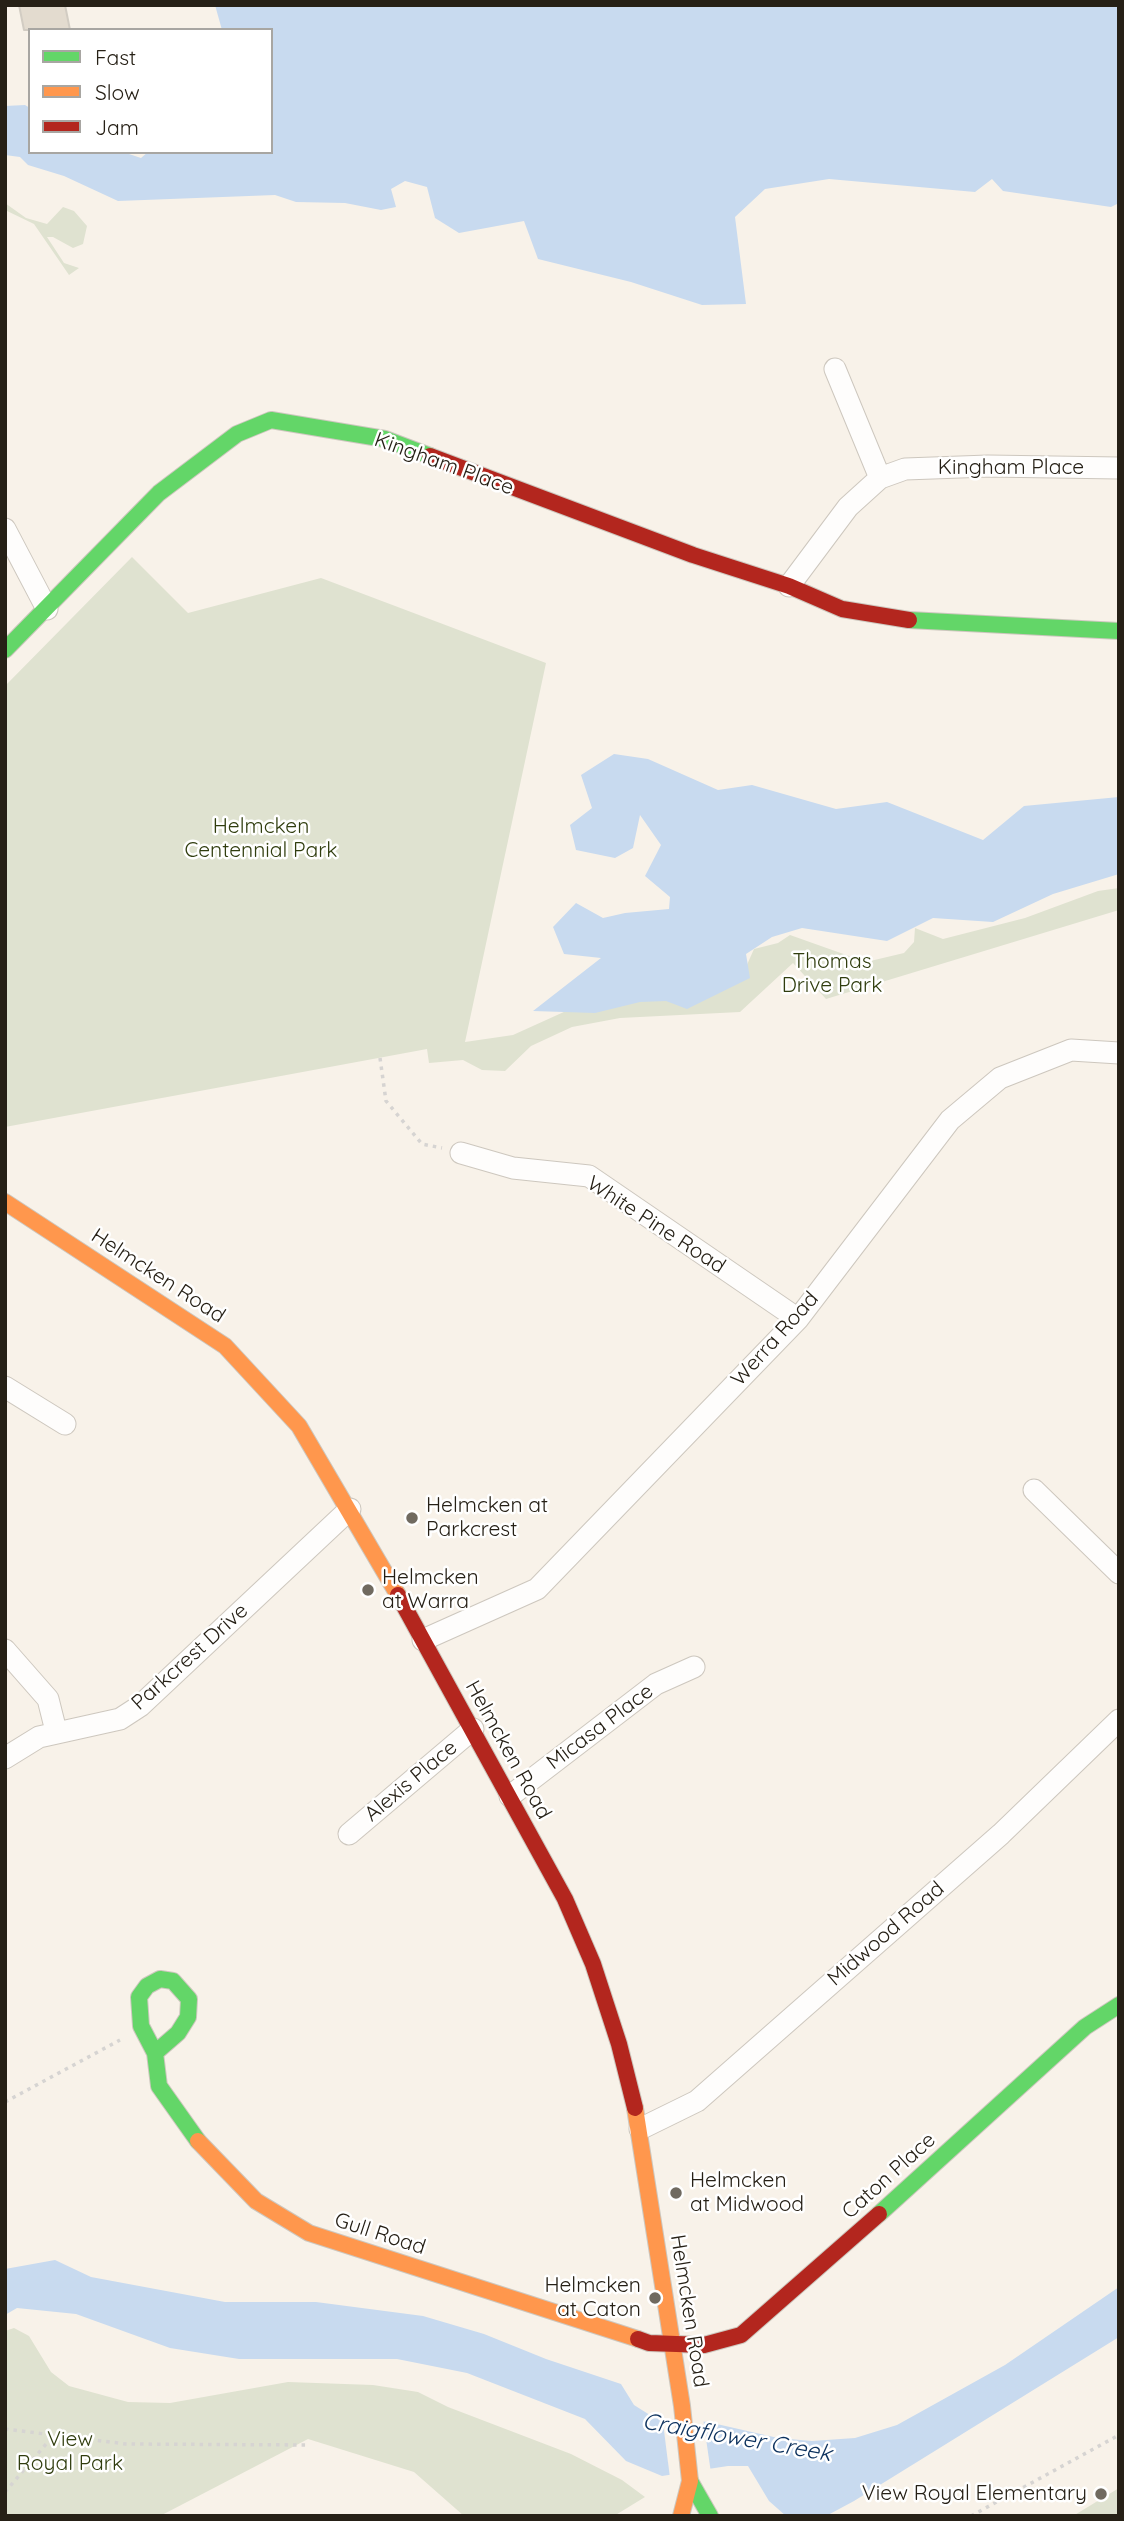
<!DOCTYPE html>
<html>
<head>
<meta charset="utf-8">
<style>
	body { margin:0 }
	#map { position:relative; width:1124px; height:2521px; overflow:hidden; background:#f8f2e9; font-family:Quicksand,sans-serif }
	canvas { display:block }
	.frame { position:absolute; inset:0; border:7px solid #262016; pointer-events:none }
	.legend { position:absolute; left:28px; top:28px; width:245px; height:126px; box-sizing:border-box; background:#fff; border:2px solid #a8a6a2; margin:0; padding:9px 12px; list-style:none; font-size:21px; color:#262016 }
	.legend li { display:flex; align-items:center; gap:14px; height:35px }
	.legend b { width:35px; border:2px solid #a8a6a2 }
</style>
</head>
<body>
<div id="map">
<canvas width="1124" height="2521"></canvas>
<div class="frame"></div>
<ul class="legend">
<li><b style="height:9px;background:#63d668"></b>Fast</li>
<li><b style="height:9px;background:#ff974d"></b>Slow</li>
<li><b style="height:9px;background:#b3261e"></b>Jam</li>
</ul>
</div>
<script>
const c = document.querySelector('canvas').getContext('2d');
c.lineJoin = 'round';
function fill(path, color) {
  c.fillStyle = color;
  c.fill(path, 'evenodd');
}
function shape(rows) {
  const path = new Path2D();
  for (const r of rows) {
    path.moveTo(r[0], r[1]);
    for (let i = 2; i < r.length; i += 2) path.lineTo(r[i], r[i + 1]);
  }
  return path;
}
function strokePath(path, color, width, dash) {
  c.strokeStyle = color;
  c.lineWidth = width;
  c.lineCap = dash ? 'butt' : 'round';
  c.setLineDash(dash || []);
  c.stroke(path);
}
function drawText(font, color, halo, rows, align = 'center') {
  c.font = font + ' Quicksand,sans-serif';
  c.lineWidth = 5;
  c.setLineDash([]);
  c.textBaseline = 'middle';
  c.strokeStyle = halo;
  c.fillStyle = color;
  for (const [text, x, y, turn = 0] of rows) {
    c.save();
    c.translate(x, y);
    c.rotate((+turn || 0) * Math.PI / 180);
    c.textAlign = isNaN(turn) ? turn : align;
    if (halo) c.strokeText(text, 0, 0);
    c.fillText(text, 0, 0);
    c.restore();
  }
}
const green = shape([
	[5,203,26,218,47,224,63,207,74,211,87,226,83,244,73,248,53,237,47,237,64,263,79,268,69,275,34,224,5,210],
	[132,557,188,613,321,578,546,663,465,1042,513,1035,566,1011,746,967,754,949,778,943,790,935,866,962,904,953,914,942,915,928,943,939,1025,918,1098,891,1119,888,1119,910,826,999,793,963,740,1012,620,1018,572,1027,531,1046,505,1071,482,1070,463,1060,429,1063,427,1049,5,1127,5,686],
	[14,2328,29,2336,51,2372,69,2386,128,2402,170,2403,288,2382,373,2385,418,2392,448,2407,571,2454,622,2480,645,2497,614,2516,464,2516,414,2472,308,2439,160,2516,5,2516,5,2331],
	[1119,2488,1119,2516,1073,2516]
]);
const water = shape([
	[215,5,1119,5,1119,203,1111,207,1003,191,992,179,975,192,829,179,765,189,735,217,746,304,702,305,631,282,538,259,524,221,459,233,435,218,427,187,405,181,391,189,396,207,381,210,345,203,296,202,275,195,118,201,64,176,28,165,20,157,5,155,5,106,25,105,30,108,30,152,123,152,141,158,148,152,271,152,271,30,222,30],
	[614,754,648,759,718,790,752,785,836,809,887,802,983,840,1024,806,1119,797,1119,874,1053,894,993,922,933,918,887,941,802,928,772,937,746,954,750,978,687,1009,666,1001,640,1002,595,1013,533,1011,601,958,564,954,553,927,576,903,603,918,625,913,669,909,670,897,645,876,661,845,640,815,633,848,615,858,576,850,570,825,592,808,581,775],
	[55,2260,91,2277,225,2302,316,2302,423,2316,484,2334,546,2359,621,2384,634,2405,653,2417,708,2422,778,2438,812,2441,855,2438,897,2425,1005,2365,1119,2287,1119,2337,854,2501,826,2516,786,2516,769,2501,748,2466,728,2466,662,2476,626,2461,585,2419,467,2373,397,2359,239,2359,170,2348,76,2314,17,2308,5,2315,5,2269]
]);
const pier = shape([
	[662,2415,703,2418,711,2473,670,2478]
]);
const building = shape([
	[19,5,65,5,70,30,24,30,19,5]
]);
const path = shape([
	[380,1058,386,1101,422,1144,442,1148],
	[5,2102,120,2040],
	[5,2429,126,2444,309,2445],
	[5,2492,53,2436],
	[971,2516,1119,2435]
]);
const street = shape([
	[835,369,880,478],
	[5,529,47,609],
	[789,586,848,507,880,478,905,469,988,466,1119,468],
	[461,1153,513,1168,589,1176,798,1319],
	[5,1387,65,1424],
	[1034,1490,1119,1573],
	[423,1640,537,1589,798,1319,950,1120,1000,1078,1071,1050,1119,1053],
	[5,1650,48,1699,56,1731],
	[5,1758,39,1737,120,1719,140,1706,350,1509],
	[510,1796,656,1684,694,1667],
	[349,1834,473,1729],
	[640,2129,697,2101,1001,1834,1119,1720]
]);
const fast = shape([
	[909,620,1119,631],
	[5,650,159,493,237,434,271,420,385,439,430,456],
	[155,2053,178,2033,188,2017,189,1999,173,1981,160,1979,147,1986,139,1997,141,2026,155,2053,159,2086,198,2141],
	[879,2214,1085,2027,1119,2005],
	[690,2481,710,2516]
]);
const slow = shape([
	[5,1202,225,1346,299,1426,398,1595],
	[635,2108,682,2406,690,2481,681,2516],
	[198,2141,256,2201,309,2233,638,2339]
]);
const jam = shape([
	[430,456,693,555,789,586,842,609,909,620],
	[398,1595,565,1899,593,1964,619,2044,635,2108],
	[638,2339,649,2343,704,2345,741,2335,879,2214]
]);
const markers = [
	[412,1518,7,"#706a60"],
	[368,1590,7,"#706a60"],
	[676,2193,7,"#706a60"],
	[655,2298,7,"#706a60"],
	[1101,2494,7,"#706a60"]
];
const streetNames = [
	["Kingham Place",444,464,20],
	["Kingham Place",1011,468],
	["White Pine Road",656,1225,33],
	["Helmcken Road",158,1276,33],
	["Werra Road",775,1339,-48],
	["Parkcrest Drive",190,1657,-42],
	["Micasa Place",600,1727,-37],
	["Helmcken Road",508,1750,61],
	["Alexis Place",411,1781,-40],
	["Midwood Road",886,1934,-41],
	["Caton Place",889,2176,-42],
	["Gull Road",380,2234,18],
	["Helmcken Road",689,2311,81]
];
const parkNames = [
	["Helmcken",261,827],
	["Centennial Park",261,851],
	["Thomas",832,962],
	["Drive Park",832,986],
	["View",70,2440],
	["Royal Park",70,2464]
];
const poiNames = [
	["Helmcken at",426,1506],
	["Parkcrest",426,1530],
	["Helmcken",382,1578],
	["at Warra",382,1602],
	["Helmcken",690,2181],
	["at Midwood",690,2205],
	["Helmcken",641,2286,"right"],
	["at Caton",641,2310,"right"],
	["View Royal Elementary",1087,2494,"right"]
];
const waterNames = [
	["Craigflower Creek",737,2438,10]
];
fill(green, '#dfe2d0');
fill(water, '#c8daef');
fill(pier, '#f8f2e9');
fill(building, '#e3dbcf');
strokePath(building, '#d2ccc3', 2);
strokePath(street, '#cdc7be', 23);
strokePath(fast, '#cdc7be', 18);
strokePath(slow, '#cdc7be', 18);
strokePath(jam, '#cdc7be', 18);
strokePath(path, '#d6d4d2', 3.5, [3.5, 5]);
strokePath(street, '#fefdfc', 21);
strokePath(fast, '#63d668', 16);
strokePath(slow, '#ff974d', 16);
strokePath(jam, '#b3261e', 16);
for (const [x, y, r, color] of markers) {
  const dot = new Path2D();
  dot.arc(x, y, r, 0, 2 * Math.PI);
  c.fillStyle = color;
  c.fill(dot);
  strokePath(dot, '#fff', 2.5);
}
drawText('21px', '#262016', '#fff', streetNames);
drawText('21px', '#303d0e', '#fff', parkNames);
drawText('21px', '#262016', '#fff', poiNames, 'left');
drawText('italic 23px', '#0c315d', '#fff', waterNames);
</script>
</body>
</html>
